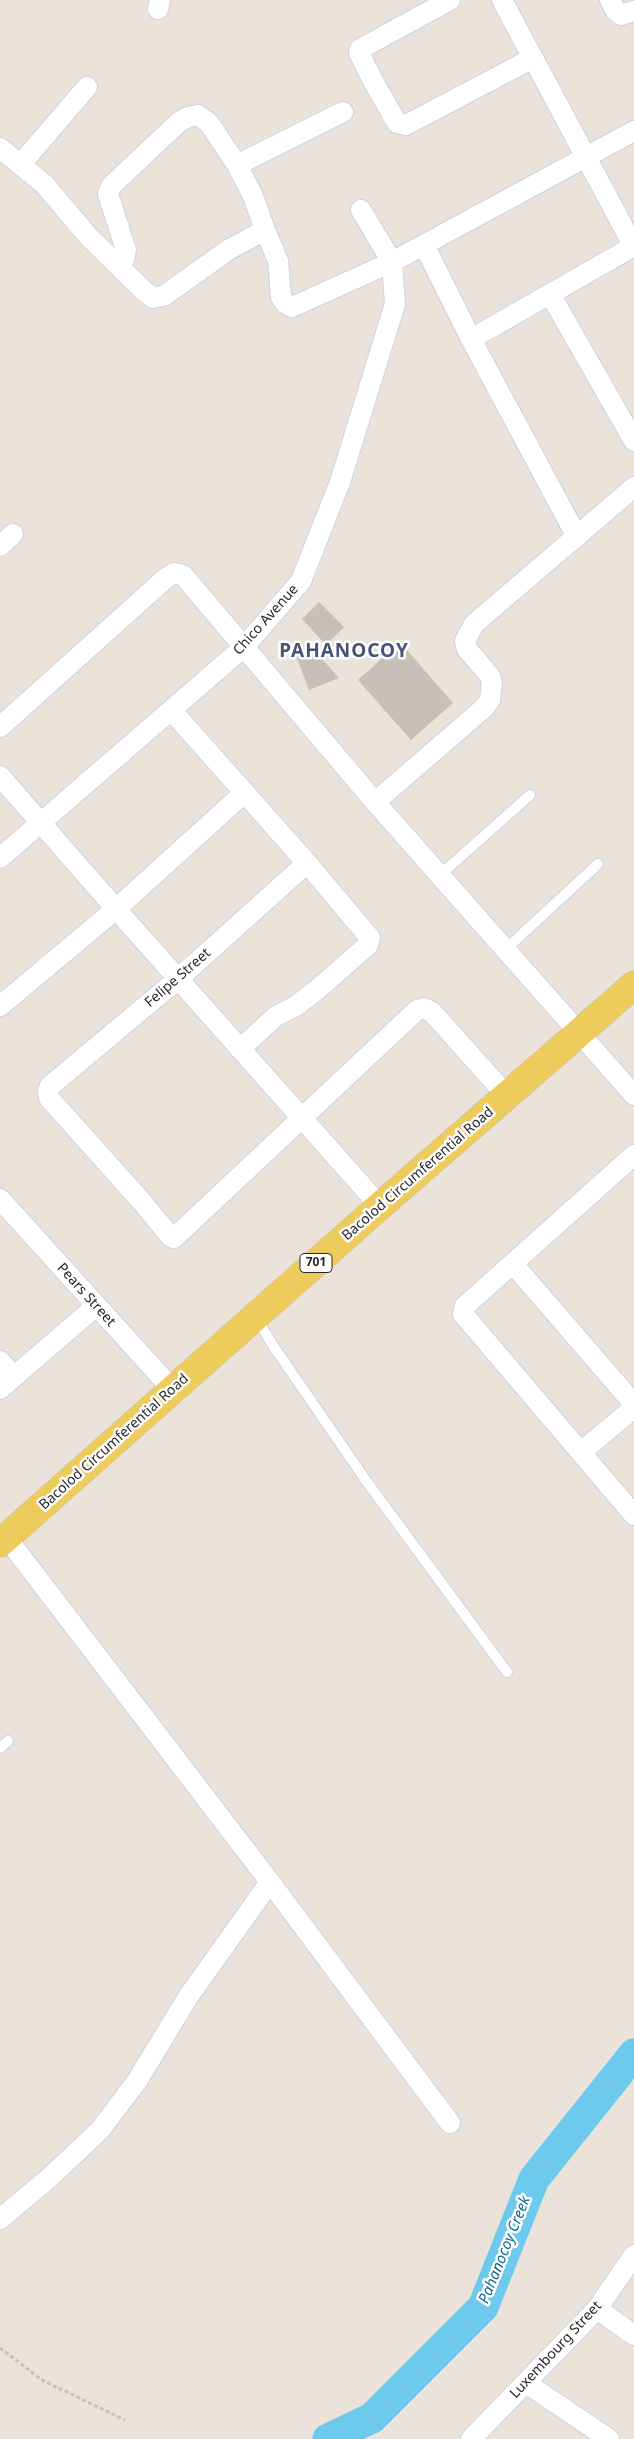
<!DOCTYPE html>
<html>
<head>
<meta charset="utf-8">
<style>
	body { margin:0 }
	canvas { display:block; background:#ebe3da }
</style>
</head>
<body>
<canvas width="634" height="2439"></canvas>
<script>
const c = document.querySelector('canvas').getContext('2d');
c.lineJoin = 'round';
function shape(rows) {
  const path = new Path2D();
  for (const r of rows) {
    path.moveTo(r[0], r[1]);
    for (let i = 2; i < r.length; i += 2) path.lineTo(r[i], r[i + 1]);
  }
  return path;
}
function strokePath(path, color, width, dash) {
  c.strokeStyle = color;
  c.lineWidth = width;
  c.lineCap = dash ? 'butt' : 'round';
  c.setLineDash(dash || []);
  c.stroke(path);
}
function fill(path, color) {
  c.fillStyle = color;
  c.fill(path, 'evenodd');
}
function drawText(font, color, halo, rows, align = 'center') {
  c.font = font + ' "Noto Sans",sans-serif';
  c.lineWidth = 5;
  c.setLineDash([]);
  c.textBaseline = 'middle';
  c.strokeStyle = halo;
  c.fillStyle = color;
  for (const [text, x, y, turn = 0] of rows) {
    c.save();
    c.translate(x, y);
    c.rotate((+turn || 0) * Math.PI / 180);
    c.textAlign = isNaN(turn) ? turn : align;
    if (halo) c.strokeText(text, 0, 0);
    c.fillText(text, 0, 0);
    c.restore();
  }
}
const river = shape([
	[328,2439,372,2418,483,2307,534,2179,634,2054]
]);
const building = shape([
	[319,602,344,627,326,645,302,619],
	[400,642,453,703,411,740,358,680],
	[310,646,339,678,309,690,295,653]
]);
const path = shape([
	[0,2348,42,2380,125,2420]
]);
const service = shape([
	[440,875,530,795],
	[506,949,598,864],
	[256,1317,272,1344,367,1482,507,1672],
	[0,1748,8,1741]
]);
const minor = shape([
	[450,0,360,49,359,53,373,81,397,123,406,125,533,58],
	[502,0,634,247],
	[610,0,616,11,621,15,634,11],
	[158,9,160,0],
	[0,148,44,184,88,236,144,291,153,298,165,295,228,250,265,230,278,261,281,297,285,303,292,307,392,262,634,131],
	[21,164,87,87],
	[265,230,253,196,237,165,343,112],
	[424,245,471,339,577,537],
	[119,267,124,259,126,250,108,194,111,186,179,122,188,117,198,115,209,123,237,165],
	[550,294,634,441],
	[471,339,634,246],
	[0,546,13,534],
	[172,711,307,863,370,938,368,945,319,988,296,1006,276,1016,240,1049],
	[0,727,166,578,174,573,183,575,375,802,634,1095],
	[0,776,116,909,380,1206],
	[375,802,484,708,490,700,492,683,490,676,467,649,465,641,474,624,634,487],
	[0,858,244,647,301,581,340,482,395,304,392,262,361,210],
	[307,863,178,979,50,1086,48,1091,49,1098,142,1202,170,1236,174,1238,417,1010,424,1008,432,1012,507,1096],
	[0,1006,116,909,244,793],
	[634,1155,465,1306,463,1314,634,1515],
	[0,1199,173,1390],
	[514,1265,634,1404],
	[0,1361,14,1376],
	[0,1389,96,1306],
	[581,1452,634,1408],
	[6,1537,270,1882,450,2123],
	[0,2219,49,2178,100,2130,137,2081,188,1997,270,1882],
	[597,2309,634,2335],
	[526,2383,609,2439],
	[471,2439,597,2309,634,2255]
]);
const primary = shape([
	[0,1543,380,1206,634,985]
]);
const shields = [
	[316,1263,32]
];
const shieldNames = [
	["701",316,1263]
];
const streetNames = [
	["Chico Avenue",266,620,-48],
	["Felipe Street",178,978,-41],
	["Bacolod Circumferential Road",418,1174,-41],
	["Pears Street",86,1295,48],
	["Bacolod Circumferential Road",114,1442,-42],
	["Luxembourg Street",556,2350,-47]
];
const waterNames = [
	["Pahanocoy Creek",505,2250,-68]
];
const districtNames = [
	["PAHANOCOY",344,652]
];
strokePath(river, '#6dcaec', 31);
fill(building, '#c6c0b9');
strokePath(service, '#cfd2e1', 12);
strokePath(minor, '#cfd2e1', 22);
strokePath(primary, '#c3c3c3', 29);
strokePath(path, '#c3c3c3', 3, [4, 2.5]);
strokePath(service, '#fff', 10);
strokePath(minor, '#fff', 20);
strokePath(primary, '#eecc5b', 28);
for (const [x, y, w] of shields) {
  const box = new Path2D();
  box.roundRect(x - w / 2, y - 9.5, w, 19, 4);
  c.fillStyle = '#fff';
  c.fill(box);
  strokePath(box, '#282828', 1);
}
drawText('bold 12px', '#282828', null, shieldNames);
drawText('14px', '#282828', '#fff', streetNames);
drawText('italic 15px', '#0f6695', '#fff', waterNames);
c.letterSpacing = '1px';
drawText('bold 19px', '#495278', '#fff', districtNames);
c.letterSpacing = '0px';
</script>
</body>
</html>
